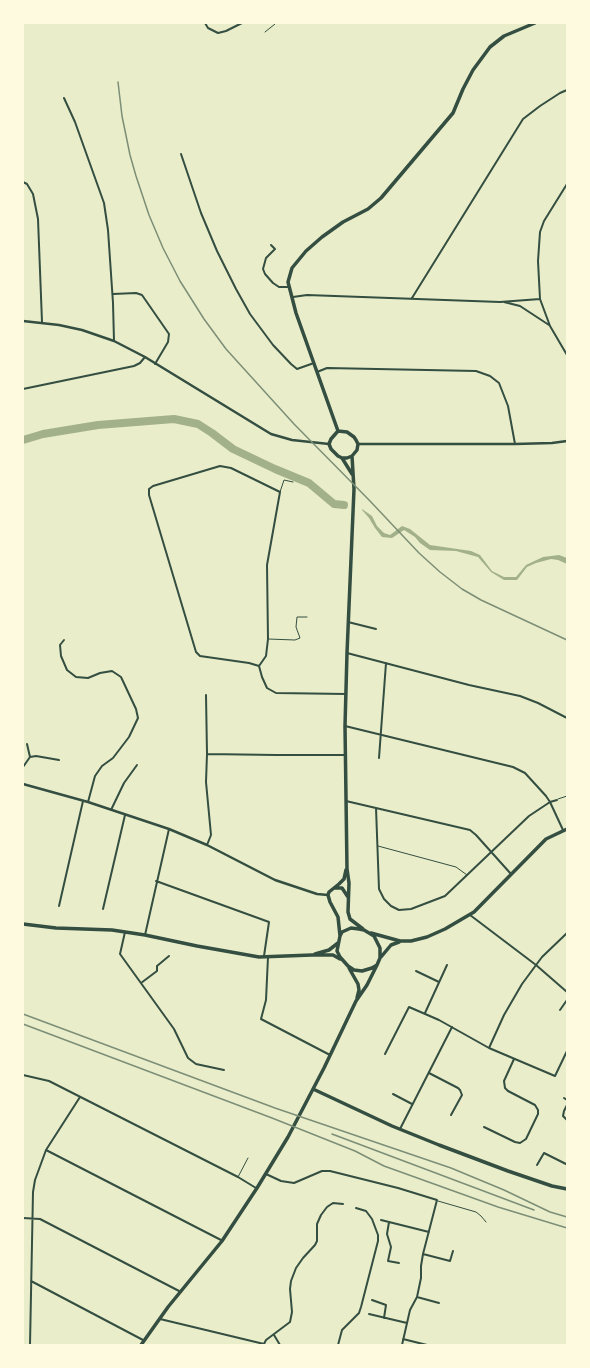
<!DOCTYPE html>
<html>
<head>
<meta charset="utf-8">
<style>
	body { margin:0 }
	#map { position:relative; width:590px; height:1368px; overflow:hidden; background:#e9edc9; font-family:"Libre Baskerville",serif }
	canvas { display:block }
	.frame { position:absolute; inset:0; border:24px solid #fefae0; pointer-events:none }
</style>
</head>
<body>
<div id="map">
<canvas width="590" height="1368"></canvas>
<div class="frame"></div>
</div>
<script>
const c = document.querySelector('canvas').getContext('2d');
c.lineJoin = 'round';
function fill(path, color) {
  c.fillStyle = color;
  c.fill(path, 'evenodd');
}
function shape(rows) {
  const path = new Path2D();
  for (const r of rows) {
    path.moveTo(r[0], r[1]);
    for (let i = 2; i < r.length; i += 2) path.lineTo(r[i], r[i + 1]);
  }
  return path;
}
function strokePath(path, color, width, dash) {
  c.strokeStyle = color;
  c.lineWidth = width;
  c.lineCap = dash ? 'butt' : 'round';
  c.setLineDash(dash || []);
  c.stroke(path);
}
const water = shape([
	[362,509,372,516,377,526,384,533,390,535,402,526,410,529,430,545,471,551,480,555,492,571,504,577,516,577,526,565,543,557,559,555,567,558,567,564,558,560,551,559,536,563,527,567,517,580,504,580,491,572,478,557,456,551,430,550,420,543,415,537,404,530,392,538,382,537,375,528,369,518,362,510]
]);
const river = shape([
	[23,440,43,434,98,425,174,419,198,424,212,433,233,449,275,469,309,483,334,504,344,505]
]);
const service = shape([
	[265,32,275,24,274,23],
	[280,492,284,480,293,482],
	[268,639,295,640,300,638,296,627,297,617,307,617],
	[558,799,567,796],
	[378,846,456,867,467,875],
	[238,1177,248,1158],
	[438,1201,476,1212,481,1216,486,1222]
]);
const minor = shape([
	[205,23,208,28,218,33,226,31,242,23],
	[64,98,75,122,104,203,108,230,113,303,114,341],
	[181,154,201,213,217,251,236,289,250,314,273,345,291,364,297,369,314,363],
	[23,182,27,184,33,194,38,219,42,322],
	[567,184,544,221,540,232,538,261,540,299,550,326,567,355],
	[271,245,275,249,266,258,263,269,265,274,273,283,279,287,289,287],
	[113,294,136,293,142,295,169,334,168,342,155,364],
	[293,297,307,295,500,302,540,299],
	[412,298,523,119,540,106,560,93,567,90],
	[504,302,520,306,549,325],
	[317,372,327,368,476,371,490,376,499,383,508,406,515,444],
	[23,389,134,366,140,363,145,357],
	[348,622,376,629],
	[64,640,60,645,61,656,67,670,76,677,88,678,100,673,112,671,121,677,136,709,138,718,129,737,113,758,102,766,95,776,88,802],
	[347,653,469,685,520,696,538,703,567,718],
	[259,666,266,656,268,639,267,565,280,492,231,468,220,466,153,486,149,489,149,495,196,652,200,656,249,663,259,666,262,677,267,688,276,693,346,694],
	[206,695,207,754,206,782,211,835,207,845],
	[345,726,513,767,525,773,546,796,550,802,563,830],
	[27,744,30,757],
	[207,754,276,755,345,755],
	[379,758,386,663],
	[23,767,30,757,36,756,59,760],
	[346,801,470,830,476,835,511,874],
	[376,808,379,889,384,899,391,906,399,910,411,909,445,896,529,816,550,802,557,800],
	[111,810,124,783,137,765],
	[156,881,269,922,264,956],
	[59,906,83,801],
	[103,909,125,815],
	[470,915,536,965,567,992],
	[125,932,120,954,174,1029,188,1058,196,1064,224,1070],
	[145,935,169,829],
	[268,957,266,1000,261,1019,330,1055],
	[416,971,439,982],
	[141,983,157,971,157,966,169,956],
	[560,1010,567,1000],
	[425,1013,447,965],
	[489,1048,504,1015,522,984,542,957,567,933],
	[385,1054,409,1007,439,1020,489,1048,555,1076,567,1051],
	[429,1073,458,1088,460,1090,462,1095,451,1115],
	[23,1075,49,1081,238,1177,256,1188],
	[393,1094,412,1104],
	[564,1098,567,1100],
	[567,1105,564,1111,563,1116,567,1120],
	[484,1127,515,1142,520,1143,526,1139,538,1114,538,1110,535,1105,508,1091,505,1088,504,1081,514,1059],
	[400,1129,452,1027],
	[46,1150,221,1240],
	[537,1165,544,1153,566,1164,567,1163],
	[266,1174,281,1181,294,1183,322,1171,330,1171,398,1188,437,1200,423,1254,421,1266,421,1278,417,1297,410,1310,402,1345],
	[23,1218,40,1219,181,1292],
	[381,1220,429,1232],
	[389,1222,387,1234,391,1247,388,1261,399,1263],
	[423,1254,450,1261,453,1251],
	[31,1281,143,1340],
	[417,1297,439,1303],
	[372,1300,386,1305,384,1318],
	[369,1314,407,1323],
	[160,1319,264,1344,266,1340,290,1322,292,1312,290,1289,291,1281,296,1268,303,1258,315,1245,317,1241,317,1224,321,1215,327,1207,333,1203,343,1204],
	[274,1335,280,1345],
	[403,1339,427,1345],
	[30,1345,33,1192,35,1180,46,1150,80,1097],
	[338,1345,342,1330,359,1313,361,1307,378,1241,378,1235,372,1219,366,1211,356,1208]
]);
const tertiary = shape([
	[23,321,59,325,82,330,114,341,145,357,271,434,292,440,329,444],
	[358,444,515,444,552,443,567,441],
	[23,784,88,802,169,829,207,845,275,880,317,894,328,895]
]);
const primary = shape([
	[338,431,296,313,288,282,292,268,306,251,322,237,343,222,368,209,381,198,453,113,463,89,473,70,490,47,504,36,535,23],
	[338,431,347,432,354,437,356,440,358,444,357,450,352,456,347,458,342,458,338,456,331,449,329,444,331,439,338,431],
	[352,456,354,489,347,653,345,726,347,869,349,883,348,912,350,919,363,929],
	[342,458,352,474],
	[335,888,342,888,348,897],
	[23,924,56,928,112,930,145,935,197,946,259,957,312,955,333,955,340,959],
	[371,933,400,941,411,941,427,937,445,929,474,912,546,839,567,829],
	[340,936,338,917,330,902,328,895,329,892,339,884,344,879,346,870],
	[315,954,329,950,338,943],
	[381,957,391,945,399,942],
	[349,968,358,984,359,990,357,998],
	[313,1089,392,1126,439,1145,508,1171,552,1186,567,1189],
	[141,1345,168,1307,222,1241,257,1188,288,1137,324,1068,356,1001,367,985,377,965,380,958,380,948,374,936,364,930,359,929,351,928,342,932,340,936,337,951,340,957,348,966,354,970,362,971,372,968,377,965]
]);
const rail = shape([
	[118,82,122,116,130,155,136,176,149,215,163,248,180,281,204,319,226,349,294,424,370,501,419,553,440,572,462,589,481,600,567,640],
	[23,1014,275,1108,451,1168,504,1190,550,1212,567,1217],
	[23,1024,272,1118,355,1151,384,1166,498,1207,567,1228],
	[332,1134,534,1210]
]);
fill(water, '#a3b18a');
strokePath(river, '#a3b18a', 8);
strokePath(service, '#344e41', 1);
strokePath(minor, '#344e41', 2);
strokePath(tertiary, '#344e41', 2.5);
strokePath(primary, '#344e41', 3.5);
strokePath(rail, '#7c8e77', 1.5);
</script>
</body>
</html>
